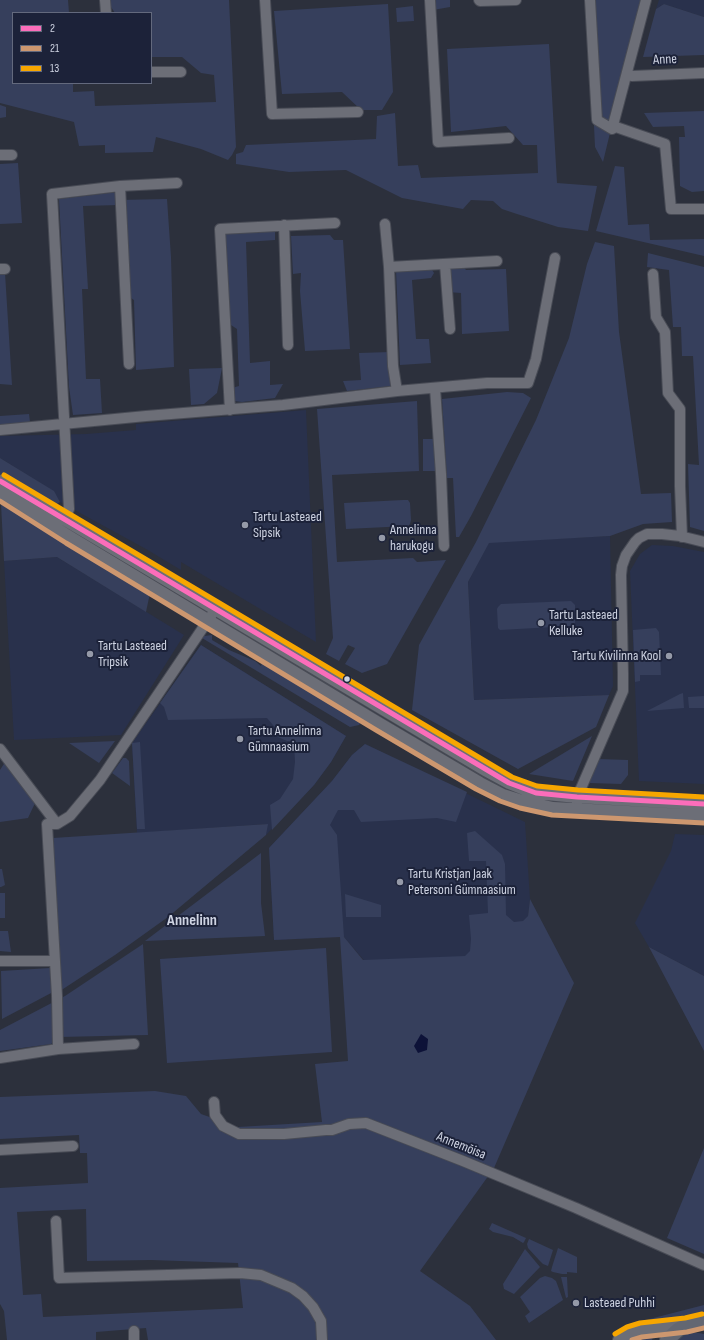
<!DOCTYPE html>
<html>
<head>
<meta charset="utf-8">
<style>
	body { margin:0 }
	#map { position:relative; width:704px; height:1340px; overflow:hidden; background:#2c303c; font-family:"Sofia Sans Condensed",sans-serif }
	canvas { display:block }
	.legend { position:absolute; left:12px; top:12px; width:140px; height:72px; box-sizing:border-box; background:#1c2239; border:1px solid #63697d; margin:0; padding:5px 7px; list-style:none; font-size:12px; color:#ced3e2 }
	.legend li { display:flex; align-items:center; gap:8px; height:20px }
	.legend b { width:20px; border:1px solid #63697d }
</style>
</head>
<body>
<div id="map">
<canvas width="704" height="1340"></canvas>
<ul class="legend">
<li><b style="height:5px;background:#fb6dba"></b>2</li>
<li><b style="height:5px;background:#cd976f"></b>21</li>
<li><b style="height:5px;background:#f7a600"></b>13</li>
</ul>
</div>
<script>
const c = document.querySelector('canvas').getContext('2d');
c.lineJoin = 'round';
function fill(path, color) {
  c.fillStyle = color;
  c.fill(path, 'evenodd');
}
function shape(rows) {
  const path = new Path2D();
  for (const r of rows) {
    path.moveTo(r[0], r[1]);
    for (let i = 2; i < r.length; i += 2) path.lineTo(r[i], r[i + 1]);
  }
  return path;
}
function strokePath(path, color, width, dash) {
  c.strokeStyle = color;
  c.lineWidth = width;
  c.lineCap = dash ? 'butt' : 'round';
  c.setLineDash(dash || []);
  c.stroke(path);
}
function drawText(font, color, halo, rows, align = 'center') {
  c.font = font + ' "Sofia Sans Condensed",sans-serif';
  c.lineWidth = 4;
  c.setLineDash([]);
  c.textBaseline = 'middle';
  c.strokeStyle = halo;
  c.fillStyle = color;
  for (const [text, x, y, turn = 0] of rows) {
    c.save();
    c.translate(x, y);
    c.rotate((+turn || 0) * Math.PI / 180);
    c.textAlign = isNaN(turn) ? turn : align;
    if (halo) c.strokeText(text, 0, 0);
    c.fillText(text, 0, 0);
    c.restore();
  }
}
const built = shape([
	[659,0,704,0,704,17,664,4,656,9],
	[306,410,316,642,181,562,181,570,146,549,60,502,53,491,0,458,0,436,86,434,136,430,136,424],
	[610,536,613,686,609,695,474,700,468,582,489,542],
	[652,545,673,546,704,552,704,784,639,781,630,571,640,554],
	[57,557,184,635,121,735,14,740,4,561],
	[201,645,346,736,331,762,314,785,266,835,267,824,137,833,132,743],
	[365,744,525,822,530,899,528,916,505,1007,398,1000,344,937,340,936,274,940,269,848,332,781,352,755],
	[675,834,704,835,704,976,649,947,635,923,671,851]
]);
const green = shape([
	[0,0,68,0,69,13,13,13,13,83,73,83,73,92,94,91,95,106,216,102,214,75,201,73,182,57,151,57,151,13,115,13,109,4,109,0,229,0,236,147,232,155,228,160,201,149,156,137,153,152,105,153,105,145,79,146,74,122,0,103],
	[432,0,450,0,450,7,433,10],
	[588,0,642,0,603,162,595,147],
	[388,4,393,92,382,110,361,110,342,92,282,94,274,11],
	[664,4,704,17,704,55,643,57,656,9],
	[413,6,414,21,397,22,396,8],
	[549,44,557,183,597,186,588,231,558,227,517,214,502,209,493,201,471,200,463,209,402,198,346,170,289,172,236,164,236,154,243,152,246,145,376,139,377,116,395,113,398,166,418,165,421,178,538,173,537,145,523,145,506,126,451,132,447,49],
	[0,105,6,107,6,117,0,118],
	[704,111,704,191,692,192,680,186,679,137,685,137,684,126,653,127,644,113],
	[18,163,22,223,0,224,0,164],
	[615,166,624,167,628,225,649,224,650,240,704,239,704,256,596,231],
	[118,192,119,200,167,199,171,257,174,367,136,370,134,300,123,293,119,205,83,206,88,289,82,289,86,379,100,379,102,413,73,415,69,387,59,199],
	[275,230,275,240,246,242,250,363,270,361,270,385,283,384,275,398,242,402,234,401,228,389,239,386,237,329,228,323,224,233],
	[330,235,334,240,343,240,350,349,305,351,300,291,301,273,293,274,291,236],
	[595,242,614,246,619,332,641,494,671,493,672,522,643,524,610,536,489,543,468,582,474,700,609,695,596,727,518,769,412,710,419,645,476,542,536,420,569,338,587,264],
	[648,253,704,267,704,531,690,527,688,464,699,465,693,356,682,356,681,327,673,327,669,270,647,267],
	[446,261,459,261,466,270,506,269,509,331,462,334,461,293,448,292],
	[431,268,434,273,431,278,412,280,416,339,429,339,431,363,400,365,396,270],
	[0,273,5,273,12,385,0,384],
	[390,352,388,364,391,386,347,391,343,381,361,380,359,353],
	[222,368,217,393,204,404,191,405,189,369],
	[507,392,523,393,531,398,471,516,459,537,456,537,453,478,447,478,442,399],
	[417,401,419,471,332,475,337,562,413,558,417,562,446,560,387,664,362,673,345,664,355,648,348,645,339,661,326,654,333,638,317,409],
	[29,414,30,422,0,426,0,416],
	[423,439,437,439,437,471,423,471],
	[0,458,54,491,60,502,54,506,0,477],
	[403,500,408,500,410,503,411,520,410,524,408,526,346,529,344,503],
	[1,504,150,593,146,612,57,557,4,561],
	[571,601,575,605,575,624,571,626,500,630,498,628,497,609,498,607,501,604],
	[656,628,659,632,661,675,640,675,640,681,635,682,633,630],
	[212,635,212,640,229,650,255,661,261,666,263,659,362,720,359,725,350,727,202,638,204,636],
	[201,645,346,736,331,762,314,785,272,830,270,805,280,799,293,779,295,762,294,741,287,741,278,737,278,731,267,718,168,720,164,707,160,703],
	[683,693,684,708,647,711,680,694],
	[704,696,704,708,689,708,688,697],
	[592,736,573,781,529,774],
	[115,741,99,763,69,743],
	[140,742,145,829,137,829,132,743],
	[365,744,467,792,456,822,437,818,361,822,354,810,338,810,330,825,337,835,344,937,363,960,465,956,470,951,471,939,469,915,488,913,486,861,469,861,467,833,475,831,502,855,505,864,506,915,514,922,523,921,528,916,530,899,574,983,494,1168,420,1271,470,1306,496,1340,148,1340,146,1328,96,1332,96,1340,7,1340,4,1311,0,1304,0,1188,88,1183,87,1153,80,1153,79,1135,0,1139,0,1097,155,1091,186,1096,201,1114,238,1127,322,1122,315,1064,348,1061,340,937,274,940,269,848,332,781,352,755],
	[86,1209,87,1261,151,1260,238,1263,243,1308,43,1317,41,1294,23,1295,17,1212],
	[123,758,126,758,129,761,130,786,112,773],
	[7,759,36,801,28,818,0,822,0,770],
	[598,759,628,760,628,775,621,784,589,783,589,780],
	[268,824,266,835,168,917,115,955,60,991,53,838],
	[261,853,261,903,265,936,145,941],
	[0,869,2,869,5,885,1,887,0,887],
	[0,893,5,893,5,918,0,918],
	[345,894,381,905,381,917,346,917],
	[0,931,8,931,11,952,0,951],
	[143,944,148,1035,59,1037,51,1044,0,1051,0,1030,65,996],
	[649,947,704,976,704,1051],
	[326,948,332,1052,167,1063,160,959],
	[50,968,53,992,2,1019,1,971],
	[704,1148,704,1254,667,1238],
	[492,1223,526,1238,524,1242,523,1243,513,1237,493,1232,489,1229],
	[529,1239,553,1250,548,1266,543,1264,539,1260,528,1248,527,1244],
	[558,1248,577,1257,577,1273,567,1272,567,1274,562,1274,553,1272,551,1271,552,1267],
	[525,1249,540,1267,514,1294,504,1289,503,1284],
	[545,1276,552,1278,556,1281,563,1300,529,1323,525,1316,530,1312,520,1297,540,1278],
	[561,1277,567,1277,568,1297,566,1298],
	[704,1305,704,1313,699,1315,681,1316,665,1322,631,1328,630,1324],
	[684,1333,699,1333,704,1334,704,1340,673,1340],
	[654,1334,652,1340,634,1340,634,1336]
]);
const water = shape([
	[421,1034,428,1039,427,1050,418,1053,414,1046]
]);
const minor = shape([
	[105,0,106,13],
	[265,0,272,114,358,112],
	[430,0,438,142,509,138],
	[479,0,480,1,516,0],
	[590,0,597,120,612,129],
	[151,72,181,72],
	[627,74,632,76,704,73],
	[612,129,616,127,665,144,671,209,704,209],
	[612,129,646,0],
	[0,155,12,155],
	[120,186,129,364],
	[385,224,389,267,393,366,397,391],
	[284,225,288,345],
	[445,264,450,329],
	[389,267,497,261],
	[0,269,5,269],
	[653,274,656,317,665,332,668,393,680,409,680,486,682,537],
	[435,388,441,474,444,546],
	[230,410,220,229,335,223],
	[0,430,146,416,283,405,397,391,487,383,528,383,536,359,555,258],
	[64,519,69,509,52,194,120,186,177,183],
	[0,749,57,824],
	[577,803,577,797,582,786,623,691,623,673,621,575,622,566,626,555,635,542,639,538,647,534,662,534,680,536,704,542],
	[0,961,55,961],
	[58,1049,134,1044],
	[0,1058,58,1049,57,996,47,824,57,824,70,816,100,780,215,610],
	[214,1102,215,1115,223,1126,239,1134,284,1134,326,1130,332,1130,349,1124,366,1123,463,1161,576,1208,704,1265],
	[0,1150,73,1146],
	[56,1221,59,1278,240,1273,261,1275,292,1288,303,1296,313,1307,321,1321,322,1340],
	[134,1331,134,1340]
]);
const tertiary = shape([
	[0,481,487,771,509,783,524,789,536,793,577,797,704,804],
	[0,493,70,537,380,724,480,783,503,795,522,801,553,808,704,816],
	[619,1340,630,1333,641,1330,686,1325]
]);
const secondary = shape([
	[667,1340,678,1330,686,1325,704,1321]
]);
const bus1 = shape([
	[0,481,509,783,536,793,577,797,704,804]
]);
const bus2 = shape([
	[0,501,66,543,376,730,476,789,500,801,520,808,552,815,704,823],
	[632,1340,642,1337,687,1332,704,1328]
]);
const bus3 = shape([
	[4,475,512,777,537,786,578,790,704,797],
	[615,1334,627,1327,640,1323,685,1318,702,1314]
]);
const markers = [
	[245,525,4,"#959aa8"],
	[382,538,4,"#959aa8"],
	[541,623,4,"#959aa8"],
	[90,654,4,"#959aa8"],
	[669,656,4,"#959aa8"],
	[347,679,3.5,"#ced3e2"],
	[240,739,4,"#959aa8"],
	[400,882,4,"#959aa8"],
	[576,1303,4,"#959aa8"]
];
const streetNames = [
	["Anne",665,60,-3],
	["Annemõisa",461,1146,22]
];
const poiNames = [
	["Tartu Lasteaed",253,517],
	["Sipsik",253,533],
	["Annelinna",390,530],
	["harukogu",390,546],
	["Tartu Lasteaed",549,615],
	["Kelluke",549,631],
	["Tartu Lasteaed",98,646],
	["Tripsik",98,662],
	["Tartu Kivilinna Kool",661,656,"right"],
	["Tartu Annelinna",248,731],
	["Gümnaasium",248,747],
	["Tartu Kristjan Jaak",408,874],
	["Petersoni Gümnaasium",408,890],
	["Lasteaed Puhhi",584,1303]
];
const quarterNames = [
	["Annelinn",192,921]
];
fill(built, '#29314c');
fill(green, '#363f5c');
fill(water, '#0d1238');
strokePath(minor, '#484b55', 12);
strokePath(tertiary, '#484b55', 14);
strokePath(secondary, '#484b55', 16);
strokePath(minor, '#6c6e77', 10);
strokePath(tertiary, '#6c6e77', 12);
strokePath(secondary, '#636772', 14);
strokePath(bus1, '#fb6dba', 5);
strokePath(bus2, '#cd976f', 5);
strokePath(bus3, '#f7a600', 5);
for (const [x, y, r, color] of markers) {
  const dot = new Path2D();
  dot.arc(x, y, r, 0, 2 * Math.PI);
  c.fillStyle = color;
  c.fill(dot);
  strokePath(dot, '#1c2239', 1.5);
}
drawText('14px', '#ced3e2', '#1c2239', streetNames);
drawText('14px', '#ced3e2', '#1c2239', poiNames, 'left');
drawText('bold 16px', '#ced3e2', '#1c2239', quarterNames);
</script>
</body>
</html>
